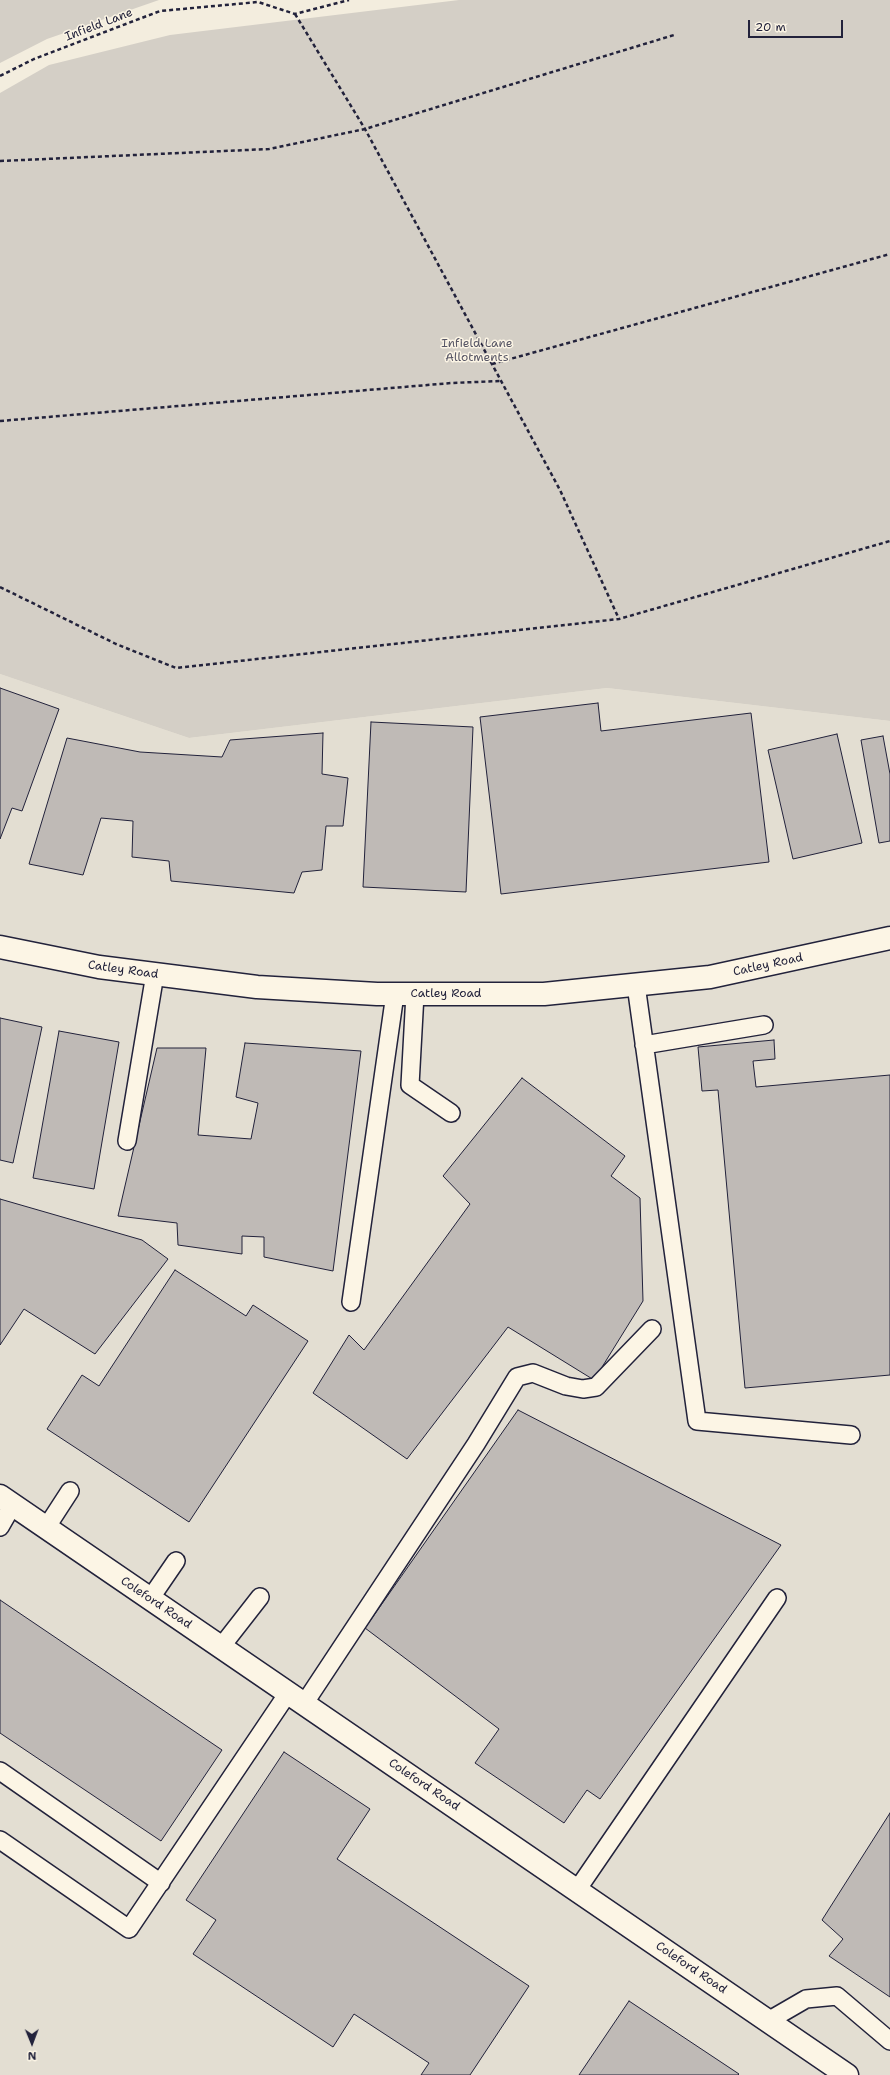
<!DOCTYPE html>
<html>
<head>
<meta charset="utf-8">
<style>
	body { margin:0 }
	#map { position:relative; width:890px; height:2075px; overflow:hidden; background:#f3edde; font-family:"Shantell Sans",sans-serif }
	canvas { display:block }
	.north { position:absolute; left:12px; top:2023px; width:40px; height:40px; -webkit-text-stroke:3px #fcf5e5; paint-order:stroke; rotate:179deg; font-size:11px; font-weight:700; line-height:16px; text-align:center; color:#22223b }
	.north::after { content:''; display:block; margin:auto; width:14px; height:18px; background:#22223b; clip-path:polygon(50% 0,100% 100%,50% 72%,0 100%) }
	.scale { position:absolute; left:748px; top:20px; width:95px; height:18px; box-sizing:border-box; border:2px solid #22223b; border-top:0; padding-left:5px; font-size:12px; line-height:14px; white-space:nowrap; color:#22223b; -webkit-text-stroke:3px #fcf5e5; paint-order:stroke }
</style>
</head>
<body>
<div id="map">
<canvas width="890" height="2075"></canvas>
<div class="north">N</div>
<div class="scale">20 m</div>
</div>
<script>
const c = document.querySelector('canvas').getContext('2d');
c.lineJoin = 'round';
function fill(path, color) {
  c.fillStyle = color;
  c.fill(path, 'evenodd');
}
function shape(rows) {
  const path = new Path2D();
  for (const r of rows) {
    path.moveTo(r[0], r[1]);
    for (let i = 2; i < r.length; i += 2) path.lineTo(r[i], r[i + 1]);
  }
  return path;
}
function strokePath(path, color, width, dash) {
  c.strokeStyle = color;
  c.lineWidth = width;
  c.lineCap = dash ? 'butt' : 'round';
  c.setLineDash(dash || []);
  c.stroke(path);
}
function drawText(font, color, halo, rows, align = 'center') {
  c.font = font + ' "Shantell Sans",sans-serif';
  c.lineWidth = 3;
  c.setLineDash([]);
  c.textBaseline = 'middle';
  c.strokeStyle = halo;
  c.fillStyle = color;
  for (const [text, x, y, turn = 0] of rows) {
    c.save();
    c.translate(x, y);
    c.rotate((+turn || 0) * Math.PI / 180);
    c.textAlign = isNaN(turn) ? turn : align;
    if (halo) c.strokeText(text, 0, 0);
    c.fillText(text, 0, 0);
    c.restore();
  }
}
const built = shape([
	[0,674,189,738,607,688,890,721,890,2075,0,2075]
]);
const green = shape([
	[0,0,159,0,47,39,0,63],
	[459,0,890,0,890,721,607,688,189,738,0,674,0,93,49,65,170,35]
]);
const building = shape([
	[0,688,59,709,22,811,12,808,0,839,0,688],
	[598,703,601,731,751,713,769,862,501,894,480,717,598,703],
	[371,722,473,727,466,892,363,887,371,722],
	[323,733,322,774,348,778,343,826,326,826,322,870,302,872,294,893,171,881,169,861,132,857,133,821,101,818,83,875,29,864,67,738,140,752,222,757,230,740,323,733],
	[837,734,862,843,793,859,768,750,837,734],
	[883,736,890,774,890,841,879,843,861,740,883,736],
	[0,1018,42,1027,13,1163,0,1160,0,1018],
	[59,1031,119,1042,94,1189,33,1178,59,1031],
	[774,1040,775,1059,753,1061,756,1087,890,1075,890,1375,745,1388,718,1090,702,1091,698,1047,774,1040],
	[245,1043,361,1051,333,1271,264,1257,264,1237,242,1236,242,1254,178,1245,177,1223,118,1216,157,1048,206,1048,198,1135,251,1139,258,1103,236,1097,245,1043],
	[522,1078,625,1156,611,1176,640,1198,643,1301,594,1380,508,1327,407,1459,313,1393,349,1335,364,1350,470,1204,443,1176,522,1078],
	[0,1199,142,1240,168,1259,95,1354,24,1309,0,1345,0,1199],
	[175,1270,246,1316,253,1305,308,1341,189,1522,47,1429,82,1375,99,1386,175,1270],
	[518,1410,781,1545,600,1799,587,1790,564,1823,475,1763,499,1729,365,1628,518,1410],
	[0,1600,222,1750,161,1841,0,1733,0,1600],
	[284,1752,370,1809,337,1859,529,1986,470,2075,421,2075,429,2063,354,2014,333,2047,193,1954,216,1920,186,1900,284,1752],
	[890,1813,890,1997,829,1956,843,1939,822,1920,890,1813],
	[629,2001,739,2074,738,2075,579,2075,629,2001]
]);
const path = shape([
	[295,14,365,129,560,490,619,619],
	[0,76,34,59,160,11,258,2,295,14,349,0],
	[0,161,269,149,365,129,674,35],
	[492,364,890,254],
	[0,421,451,383,501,381],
	[0,587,116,644,176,668,619,619,890,541]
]);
const service = shape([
	[636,985,697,1421,851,1435],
	[415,994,410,1085,451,1113],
	[644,1045,764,1025],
	[127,1141,155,974],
	[351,1302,395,994],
	[0,1527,12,1506],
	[46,1528,70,1491],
	[150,1599,176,1561],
	[221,1647,260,1597],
	[304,1704,476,1444,517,1377,533,1373,566,1386,583,1389,596,1387,652,1329],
	[0,1771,161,1883],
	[0,1840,129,1929,288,1693],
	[577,1890,777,1598],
	[768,2021,806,1999,837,1996,890,2041]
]);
const minor = shape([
	[0,947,99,967,257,987,377,994,544,994,710,977,890,938],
	[0,1496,847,2075]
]);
const streetNames = [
	["Infield Lane",99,25,-21],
	["Catley Road",768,965,-12],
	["Catley Road",123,970,8],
	["Catley Road",446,994],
	["Coleford Road",156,1603,34],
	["Coleford Road",424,1785,34],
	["Coleford Road",691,1968,34]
];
const parkNames = [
	["Infield Lane",477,344],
	["Allotments",477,358]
];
fill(built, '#e3ded2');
fill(green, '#d4cfc6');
fill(building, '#bfbab6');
strokePath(building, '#22223b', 1);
strokePath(service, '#22223b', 20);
strokePath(minor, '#22223b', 25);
strokePath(path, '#22223b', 2.5, [4, 3]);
strokePath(service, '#fcf5e5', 17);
strokePath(minor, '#fcf5e5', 22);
drawText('12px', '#22223b', '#fcf5e5', streetNames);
drawText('12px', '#575665', '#fcf5e5', parkNames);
</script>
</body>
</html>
